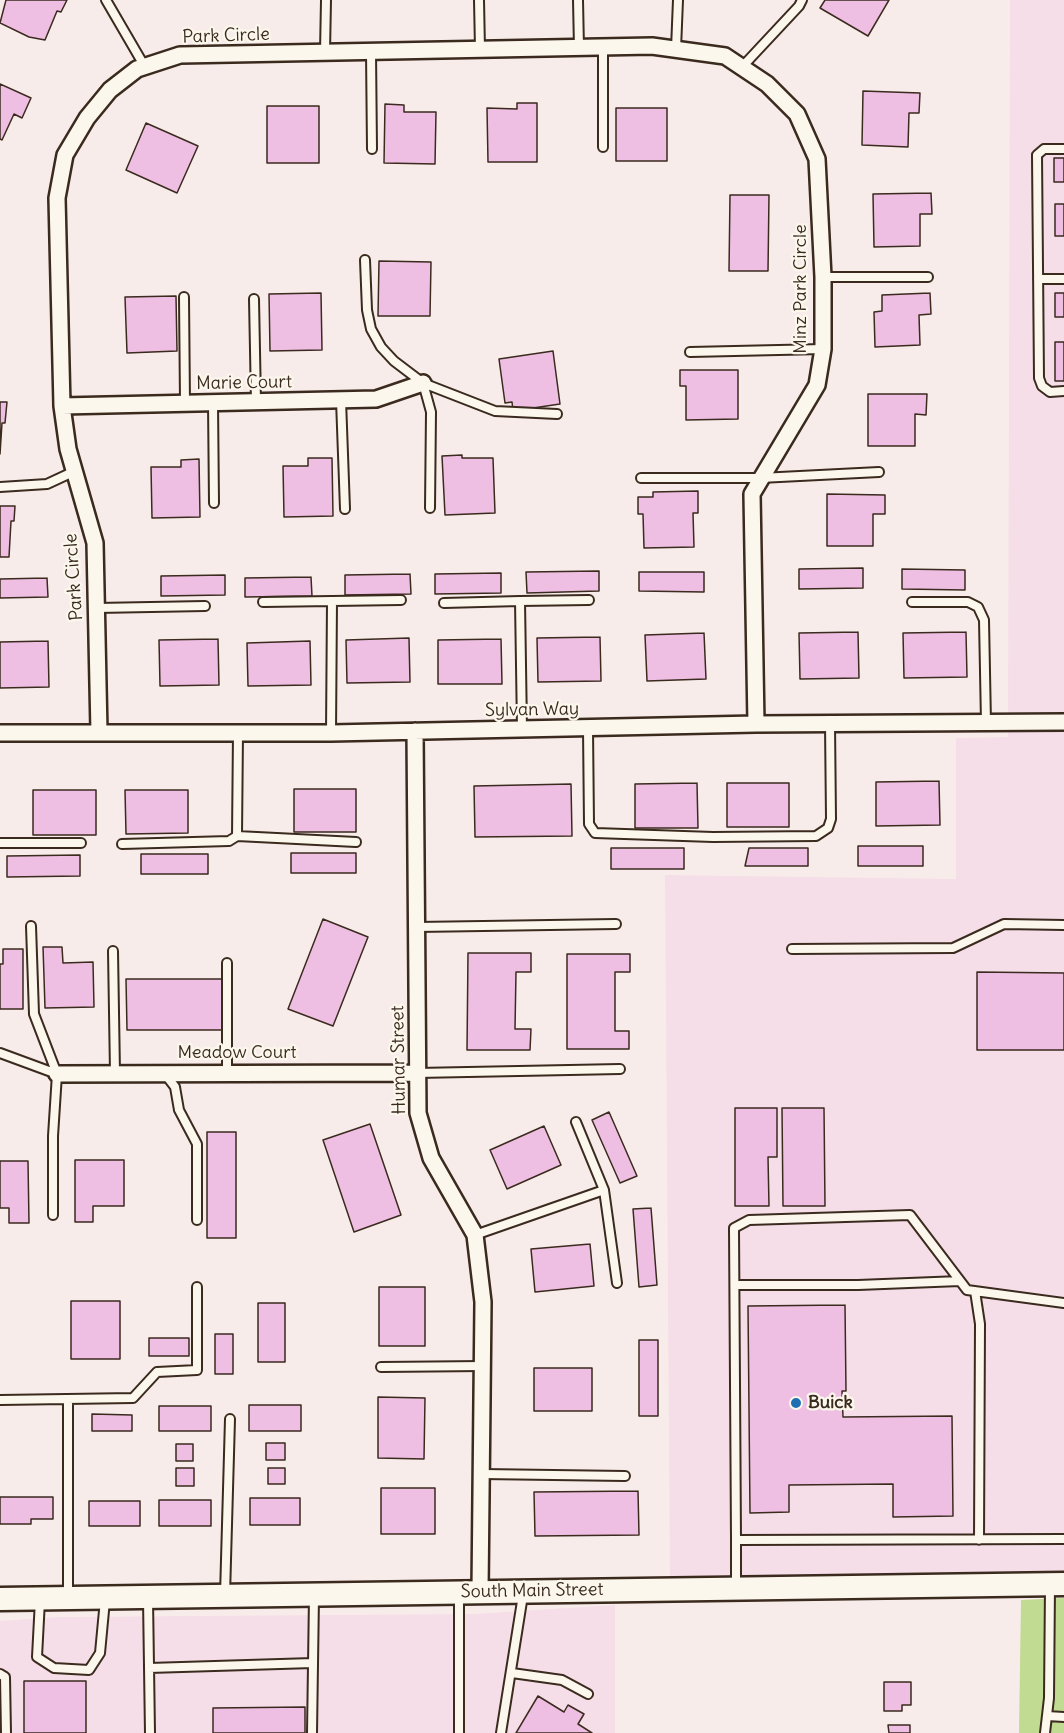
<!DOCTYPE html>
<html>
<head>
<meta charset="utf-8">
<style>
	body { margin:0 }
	canvas { display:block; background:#f8ecea }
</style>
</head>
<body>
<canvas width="1064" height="1733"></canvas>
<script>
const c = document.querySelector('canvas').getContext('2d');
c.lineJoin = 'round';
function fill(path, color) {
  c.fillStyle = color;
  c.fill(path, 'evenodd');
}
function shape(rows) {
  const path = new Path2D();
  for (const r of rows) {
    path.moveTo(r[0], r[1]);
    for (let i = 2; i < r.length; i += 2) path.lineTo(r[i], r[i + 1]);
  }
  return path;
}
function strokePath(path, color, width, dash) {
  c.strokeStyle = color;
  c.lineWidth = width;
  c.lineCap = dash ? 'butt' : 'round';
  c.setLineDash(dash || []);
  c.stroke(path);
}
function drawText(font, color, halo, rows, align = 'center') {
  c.font = font + ' Delius,sans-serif';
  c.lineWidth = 4.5;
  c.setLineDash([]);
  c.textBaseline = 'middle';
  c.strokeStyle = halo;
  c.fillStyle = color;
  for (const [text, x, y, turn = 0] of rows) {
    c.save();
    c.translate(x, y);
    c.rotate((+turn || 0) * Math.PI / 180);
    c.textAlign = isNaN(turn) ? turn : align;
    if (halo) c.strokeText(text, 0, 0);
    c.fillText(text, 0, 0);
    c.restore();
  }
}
const built = shape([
	[1010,0,1064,0,1064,1575,670,1582,665,875,956,879,956,738,1008,737],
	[615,1605,615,1733,0,1733,0,1621,59,1617,473,1614]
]);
const green = shape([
	[1064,1598,1064,1733,1019,1733,1021,1600]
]);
const building = shape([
	[6,0,67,0,61,12,57,11,45,40,29,37,0,23,6,0],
	[825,0,889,0,868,36,820,8,825,0],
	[0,84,31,98,22,118,14,114,2,140,0,139,0,84],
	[863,91,920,93,919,113,909,113,908,147,862,145,863,91],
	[517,103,537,103,537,162,488,162,487,108,517,109,517,103],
	[385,104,404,105,404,112,436,112,435,164,384,163,385,104],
	[267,106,319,106,319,163,267,163,267,106],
	[616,108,667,108,667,161,616,161,616,108],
	[146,123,198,146,177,193,126,170,146,123],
	[1054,158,1064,158,1064,182,1054,182,1054,158],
	[931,193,932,214,920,214,920,246,874,247,873,194,931,193],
	[730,195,769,195,768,271,729,271,730,195],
	[1055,204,1064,204,1064,236,1055,236,1055,204],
	[379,261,431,262,430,316,378,316,379,261],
	[321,293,322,350,270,351,269,294,321,293],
	[930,293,931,314,919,315,920,345,875,347,874,312,882,311,882,295,930,293],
	[1055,293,1064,293,1064,317,1055,317,1055,293],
	[176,296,177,351,127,353,125,297,176,296],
	[1055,342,1064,342,1064,381,1055,381,1055,342],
	[553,351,560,404,513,411,512,402,505,403,499,359,553,351],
	[680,370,738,370,738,419,686,420,686,386,680,386,680,370],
	[868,394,927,394,926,415,915,414,915,446,868,446,868,394],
	[0,402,7,402,5,423,2,423,0,454,0,402],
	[462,455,462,458,493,458,495,513,445,515,442,456,462,455],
	[308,458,332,458,333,516,284,517,283,466,308,466,308,458],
	[199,459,200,517,152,518,151,467,181,467,181,460,199,459],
	[698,491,698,513,693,513,694,547,644,548,643,514,638,514,638,497,653,497,653,492,698,491],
	[827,494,885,495,885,514,873,514,873,546,827,546,827,494],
	[0,506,15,506,14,521,11,521,9,557,0,557,0,506],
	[863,568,863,588,799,589,799,569,863,568],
	[902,569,965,570,965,590,902,589,902,569],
	[599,571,599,591,527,593,526,572,599,571],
	[639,572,704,572,704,592,639,591,639,572],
	[501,573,501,593,435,594,435,574,501,573],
	[410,574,411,594,345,595,345,575,410,574],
	[225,575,225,595,161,596,161,576,225,575],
	[311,577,312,596,245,597,245,578,311,577],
	[47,578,48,597,0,598,0,579,47,578],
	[858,632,859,678,800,679,799,633,858,632],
	[966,632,967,677,904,678,903,633,966,632],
	[704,633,706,679,647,681,645,635,704,633],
	[600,637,601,681,538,682,537,638,600,637],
	[409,638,410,682,347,683,346,640,409,638],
	[218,639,219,685,160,686,159,640,218,639],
	[501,639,502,684,438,684,438,640,501,639],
	[48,641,49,687,0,688,0,642,48,641],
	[310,641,311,685,248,686,247,643,310,641],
	[939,781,940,825,876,826,876,782,939,781],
	[697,783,698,828,635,828,635,784,697,783],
	[727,783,789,783,789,827,727,827,727,783],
	[571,784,572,836,475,837,474,786,571,784],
	[294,789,356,789,356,832,294,832,294,789],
	[33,790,96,790,96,835,33,835,33,790],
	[125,790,188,790,188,833,126,834,125,790],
	[858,846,923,846,923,866,858,866,858,846],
	[611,848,684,848,684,869,611,869,611,848],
	[749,848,808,848,808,866,745,866,749,848],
	[291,853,356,853,356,873,291,873,291,853],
	[141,854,208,854,208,874,141,874,141,854],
	[80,855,80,876,7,877,7,856,80,855],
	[323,919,368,937,333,1026,288,1009,323,919],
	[43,947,62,947,63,963,93,962,94,1007,45,1008,43,947],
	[3,949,23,949,23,1009,0,1009,0,964,3,964,3,949],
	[468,953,531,953,531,972,516,972,515,1029,531,1029,530,1050,467,1050,468,953],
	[567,954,630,954,630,972,615,972,615,1031,629,1031,629,1049,567,1049,567,954],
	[977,972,1064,973,1064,1050,977,1050,977,972],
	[126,979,222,979,222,1030,127,1030,126,979],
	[735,1108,777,1108,777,1157,768,1157,769,1206,735,1206,735,1108],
	[782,1108,824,1108,825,1206,783,1206,782,1108],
	[609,1112,637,1176,620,1183,592,1120,609,1112],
	[370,1124,401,1215,354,1232,323,1140,370,1124],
	[544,1126,561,1165,507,1189,490,1150,544,1126],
	[207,1132,236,1132,236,1238,207,1238,207,1132],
	[75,1160,124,1160,124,1206,93,1206,93,1222,75,1222,75,1160],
	[0,1161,28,1161,29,1223,9,1223,9,1208,0,1208,0,1161],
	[651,1208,657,1285,639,1287,633,1209,651,1208],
	[590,1244,594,1286,535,1292,531,1249,590,1244],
	[379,1287,425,1287,425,1346,379,1346,379,1287],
	[71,1301,120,1301,120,1359,71,1359,71,1301],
	[258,1303,285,1303,285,1362,258,1362,258,1303],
	[845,1305,846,1391,842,1391,843,1417,952,1416,953,1516,893,1517,893,1484,789,1485,789,1512,750,1513,748,1306,845,1305],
	[215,1334,233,1334,233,1374,215,1374,215,1334],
	[149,1338,189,1338,189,1356,149,1356,149,1338],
	[639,1340,658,1340,658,1416,639,1416,639,1340],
	[534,1368,592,1368,592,1411,534,1411,534,1368],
	[378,1397,425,1398,424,1459,378,1458,378,1397],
	[249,1405,301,1405,301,1431,249,1431,249,1405],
	[159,1406,211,1406,211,1431,159,1431,159,1406],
	[92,1414,132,1415,132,1431,92,1431,92,1414],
	[266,1443,285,1443,285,1460,266,1460,266,1443],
	[176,1444,193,1444,193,1461,176,1461,176,1444],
	[176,1468,194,1468,194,1486,176,1486,176,1468],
	[268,1468,285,1468,285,1484,268,1484,268,1468],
	[381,1488,435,1488,435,1534,381,1534,381,1488],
	[638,1491,639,1535,535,1536,534,1492,638,1491],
	[0,1497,53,1497,53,1519,31,1519,31,1524,0,1524,0,1497],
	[250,1498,300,1498,300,1525,250,1525,250,1498],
	[159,1500,211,1500,211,1526,159,1526,159,1500],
	[89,1501,140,1501,140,1526,89,1526,89,1501],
	[24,1681,86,1681,86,1733,24,1733,24,1681],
	[884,1682,911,1682,911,1705,902,1705,902,1711,884,1711,884,1682],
	[538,1696,564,1712,568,1705,584,1714,578,1724,592,1733,516,1733,538,1696],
	[305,1707,305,1733,213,1733,213,1708,305,1707],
	[888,1725,910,1725,910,1733,889,1733,888,1725]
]);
const lane = shape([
	[106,0,145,67],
	[479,0,480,49],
	[578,0,579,48],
	[676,49,678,0],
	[325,52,326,0],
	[371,52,372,149],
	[742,67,799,6,802,0],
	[603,147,603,47],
	[1064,149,1044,149,1037,155,1039,378,1042,386,1050,392,1064,391],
	[365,260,367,310,371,329,381,347,394,361,423,383,495,411,557,414],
	[823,277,928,277],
	[1038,279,1064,279],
	[184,297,185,403],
	[254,299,256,402],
	[690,352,823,349],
	[423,383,431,412,430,508],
	[341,400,345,509],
	[213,403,214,503],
	[641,478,760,478,879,472],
	[0,487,47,484,75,471],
	[520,601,589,600],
	[263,602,401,600],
	[912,602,968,602,978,607,984,620,986,723],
	[444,603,520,601,522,729],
	[97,608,205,606],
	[588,729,589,824,595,833,713,837,816,836,828,828,831,819,830,724],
	[331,733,332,601],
	[237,836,356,842],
	[0,843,81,843],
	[122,844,229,841,237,836,238,733],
	[31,926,34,1014,57,1074,53,1136,53,1215],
	[417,927,616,924],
	[792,949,953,948,1004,924,1064,925],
	[113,951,115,1073],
	[227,963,227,1071],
	[0,1053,57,1074],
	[417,1073,620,1069],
	[165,1074,175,1087,179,1110,197,1144,197,1220],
	[604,1190,617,1283],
	[475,1235,604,1190,576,1122],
	[735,1285,858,1285,960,1281],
	[975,1291,980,1324,979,1540],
	[381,1367,483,1366],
	[0,1400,133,1398,157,1372,197,1370,197,1287],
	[482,1474,625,1476],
	[736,1540,734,1228,749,1220,910,1215,967,1290,1064,1303],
	[736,1585,736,1540,1064,1539],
	[459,1593,459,1733],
	[68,1595,68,1399],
	[225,1595,230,1419],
	[148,1599,150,1733],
	[40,1600,37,1657,54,1668,89,1670,100,1653,105,1600],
	[149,1668,313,1663],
	[512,1673,562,1680,588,1694],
	[0,1674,5,1677,6,1733],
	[1047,1716,1064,1717],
	[312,1733,314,1596],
	[501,1733,523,1595],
	[1045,1733,1049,1698,1050,1586]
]);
const street = shape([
	[62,406,376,399,423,383],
	[415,731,418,1113,431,1158,475,1235,483,1302,480,1591],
	[99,732,95,543,68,449,62,406,57,198,65,155,87,118,110,90,137,69,180,55,652,46,725,56,767,84,797,114,817,159,823,277,823,349,817,385,752,494,756,724],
	[0,733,331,733,756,724,1064,722],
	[57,1074,417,1073]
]);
const secondary = shape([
	[0,1599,1064,1584]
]);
const markers = [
	[796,1403,6,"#1f6fb2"]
];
const streetNames = [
	["Park Circle",226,36,-2],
	["Minz Park Circle",801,289,-90],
	["Marie Court",244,383,-1],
	["Park Circle",74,577,-94],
	["Sylvan Way",532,710,-1],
	["Meadow Court",237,1053],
	["Humar Street",399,1060,-91],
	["South Main Street",532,1591,-1]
];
const poiNames = [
	["Buick",808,1403]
];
fill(built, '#f5dee8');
fill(green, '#c1db92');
fill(building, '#eebfe2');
strokePath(building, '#3b2a1e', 1.5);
strokePath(lane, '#3b2a1e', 12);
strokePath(street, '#3b2a1e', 20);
strokePath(secondary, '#3b2a1e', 27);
strokePath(lane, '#fbf7ec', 8);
strokePath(street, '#fbf7ec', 15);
strokePath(secondary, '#fbf7ec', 22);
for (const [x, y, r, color] of markers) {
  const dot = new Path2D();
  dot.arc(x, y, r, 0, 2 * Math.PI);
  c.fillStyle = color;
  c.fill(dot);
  strokePath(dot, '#fbf7ec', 2);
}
drawText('18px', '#3b2a1e', '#fbf7ec', streetNames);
drawText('bold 18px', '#3b2a1e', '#fbf7ec', poiNames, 'left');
</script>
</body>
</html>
